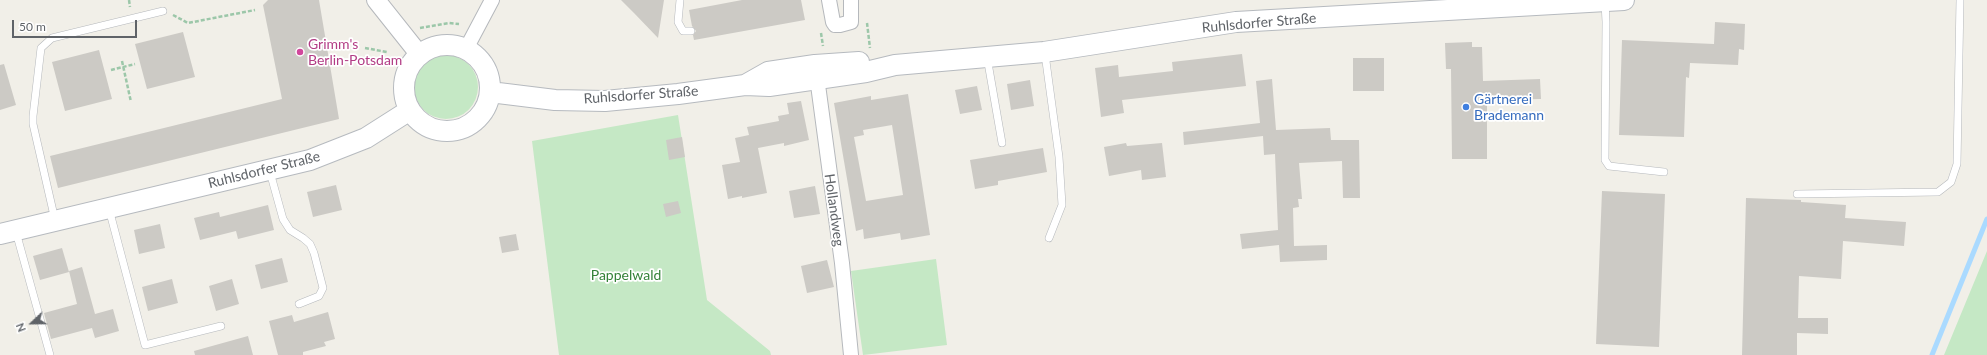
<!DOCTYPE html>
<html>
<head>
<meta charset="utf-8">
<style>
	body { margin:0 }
	#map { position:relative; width:1987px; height:355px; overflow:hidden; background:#f1efe8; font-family:Lato,sans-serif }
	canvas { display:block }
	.north { position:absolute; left:12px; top:303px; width:40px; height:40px; -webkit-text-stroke:3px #fff; paint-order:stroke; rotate:248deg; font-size:11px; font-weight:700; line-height:16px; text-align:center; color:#5f6368 }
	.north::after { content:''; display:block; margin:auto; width:14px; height:18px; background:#5f6368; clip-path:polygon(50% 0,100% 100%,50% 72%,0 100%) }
	.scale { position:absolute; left:12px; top:20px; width:125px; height:18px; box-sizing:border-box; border:2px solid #5f6368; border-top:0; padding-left:5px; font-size:12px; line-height:14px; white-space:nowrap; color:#5f6368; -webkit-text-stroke:3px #fff; paint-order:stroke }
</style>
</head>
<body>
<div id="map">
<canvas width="1987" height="355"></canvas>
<div class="north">N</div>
<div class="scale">50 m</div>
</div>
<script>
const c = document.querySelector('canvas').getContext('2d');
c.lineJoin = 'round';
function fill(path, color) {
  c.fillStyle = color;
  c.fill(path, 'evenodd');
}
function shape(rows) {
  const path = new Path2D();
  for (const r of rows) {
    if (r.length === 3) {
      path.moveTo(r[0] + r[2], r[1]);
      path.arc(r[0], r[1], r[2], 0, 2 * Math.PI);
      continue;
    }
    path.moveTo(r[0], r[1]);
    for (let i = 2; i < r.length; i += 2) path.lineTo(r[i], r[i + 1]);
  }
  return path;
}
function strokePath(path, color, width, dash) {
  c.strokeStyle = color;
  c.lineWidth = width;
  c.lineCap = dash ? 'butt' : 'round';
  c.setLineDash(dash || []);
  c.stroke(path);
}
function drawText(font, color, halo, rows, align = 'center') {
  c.font = font + ' Lato,sans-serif';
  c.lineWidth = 3.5;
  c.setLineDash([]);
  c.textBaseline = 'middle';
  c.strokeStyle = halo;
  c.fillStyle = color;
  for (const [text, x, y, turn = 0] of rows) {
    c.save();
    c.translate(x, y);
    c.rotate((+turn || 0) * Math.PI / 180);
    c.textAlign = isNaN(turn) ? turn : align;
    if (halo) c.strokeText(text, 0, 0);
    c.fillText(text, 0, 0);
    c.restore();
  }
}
const green = shape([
	[446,87,32],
	[678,115,707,300,770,351,771,355,559,355,532,141],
	[1987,251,1987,355,1944,355],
	[936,259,947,345,863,355,851,271]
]);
const stream = shape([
	[1932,355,1987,219]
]);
const building = shape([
	[268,0,319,0,339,119,58,188,50,156,282,99,263,5],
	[621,0,664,0,658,38,634,13],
	[742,0,801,0,805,20,694,40,693,35,696,31,692,26,689,10],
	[1715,22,1745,24,1744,50,1739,49,1738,65,1690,63,1689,78,1686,77,1684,137,1619,135,1622,40,1714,44],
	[183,32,195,77,147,89,135,44],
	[1472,42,1472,47,1482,47,1483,81,1540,79,1541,99,1487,100,1487,159,1452,159,1451,69,1446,69,1445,43],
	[99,50,112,99,65,111,52,62],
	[1242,54,1246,86,1122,100,1124,113,1101,117,1095,68,1118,65,1119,77,1173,71,1172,62],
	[1353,58,1384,58,1384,91,1353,91],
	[4,64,16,105,0,110,0,65],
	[1272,79,1276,130,1330,128,1331,140,1359,140,1360,198,1343,198,1342,161,1299,163,1302,199,1298,199,1299,207,1293,208,1294,246,1327,245,1327,260,1280,262,1279,245,1242,249,1240,234,1278,230,1275,154,1264,155,1263,136,1184,145,1183,132,1260,123,1256,81],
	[1030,80,1034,106,1011,110,1007,84],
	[977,86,982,110,960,114,955,90],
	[908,94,930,235,901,240,900,233,864,239,863,229,856,231,834,103,871,96,871,100],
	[892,125,903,195,866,201,854,137,864,135,863,130],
	[801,101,809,140,784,146,784,143,758,148,767,193,742,198,742,196,728,199,722,165,740,162,735,138,749,135,747,127,779,121,778,116,789,114,787,103],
	[682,137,685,157,669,160,666,140],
	[1126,143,1127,146,1162,143,1166,177,1142,180,1141,170,1109,176,1104,147],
	[1043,148,1047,172,998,181,998,185,975,189,970,160],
	[336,185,342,210,313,217,307,192],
	[815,186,820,214,794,218,789,191],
	[1602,191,1665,194,1659,347,1596,344],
	[1746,198,1801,200,1801,202,1846,205,1845,218,1906,222,1904,246,1843,241,1841,279,1799,276,1798,318,1828,318,1828,334,1797,333,1797,355,1742,355],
	[678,201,681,213,666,217,663,204],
	[268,205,274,230,238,239,236,231,200,240,194,218,219,212,220,217],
	[160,224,165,248,139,254,134,230],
	[516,234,519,250,502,253,499,237],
	[62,248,69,272,40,280,33,256],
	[282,258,288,282,261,289,255,265],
	[827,260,834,287,807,293,801,266],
	[82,267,95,314,113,309,119,331,95,338,92,328,51,339,44,313,77,304,69,271],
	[172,279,178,303,148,311,142,287],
	[232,279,239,304,216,311,209,286],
	[328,312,335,339,324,342,326,346,303,352,303,355,278,355,269,321,292,315,294,322],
	[248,336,253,355,195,355,194,351]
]);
const path = shape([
	[129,0,130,7],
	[173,15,188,23,255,10],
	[867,23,870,48],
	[420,28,449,23,459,24],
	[821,33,823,46],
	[365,48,387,52],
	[122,61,131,102],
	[111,70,135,64]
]);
const service = shape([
	[680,0,678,22,683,31,691,31],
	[1605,2,1606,22,1605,160,1609,166,1664,172],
	[1045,54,1059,157,1062,205,1049,238],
	[987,57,1002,143],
	[270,172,283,219,290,230,303,238,310,244,314,253,323,288,319,296,299,304],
	[1797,194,1938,192,1951,182,1957,164,1960,0],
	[109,209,145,345,221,326],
	[55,220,33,124,33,116,41,48,52,38,163,11],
	[16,232,50,355]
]);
const minor = shape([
	[829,0,833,22,835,25,840,25,851,22,851,0],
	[466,49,492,0],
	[816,70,842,263,851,355]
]);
const tertiary = shape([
	[376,0,419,54]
]);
const secondary = shape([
	[447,88,43],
	[745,85,768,72,815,65,859,62],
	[490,92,555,100,605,101,678,94,745,85,769,86,866,72,895,65,1044,52,1236,22,1624,0],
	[0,234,310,160,366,138,410,110]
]);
const markers = [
	[300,52,4,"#d1479c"],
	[1466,107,4,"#3f7fe0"]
];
const streetNames = [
	["Ruhlsdorfer Straße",1259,23,-5],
	["Ruhlsdorfer Straße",641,95,-4],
	["Ruhlsdorfer Straße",264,170,-14],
	["Hollandweg",834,210,82]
];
const hotelNames = [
	["Grimm's",308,44],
	["Berlin-Potsdam",308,60]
];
const shopNames = [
	["Gärtnerei",1474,99],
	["Brademann",1474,115]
];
const parkNames = [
	["Pappelwald",626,275]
];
fill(green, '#c5e8c5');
strokePath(stream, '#aadaff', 5);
fill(building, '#cccac5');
strokePath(service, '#b5b8bc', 8);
strokePath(minor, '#b5b8bc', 16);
strokePath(tertiary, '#b5b8bc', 20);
strokePath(secondary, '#b6babf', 22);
strokePath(path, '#9cc7a9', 2.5, [4, 2]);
strokePath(service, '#fff', 7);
strokePath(minor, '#fff', 14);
strokePath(tertiary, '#fff', 18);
strokePath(secondary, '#fff', 20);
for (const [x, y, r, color] of markers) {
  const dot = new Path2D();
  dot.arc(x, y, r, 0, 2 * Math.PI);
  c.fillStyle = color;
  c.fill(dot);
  strokePath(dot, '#fff', 1.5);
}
drawText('14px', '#5f6368', '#fff', streetNames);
drawText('14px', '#b23c85', '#fff', hotelNames, 'left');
drawText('14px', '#366cbe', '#fff', shopNames, 'left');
drawText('14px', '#348238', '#fff', parkNames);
</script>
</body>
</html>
